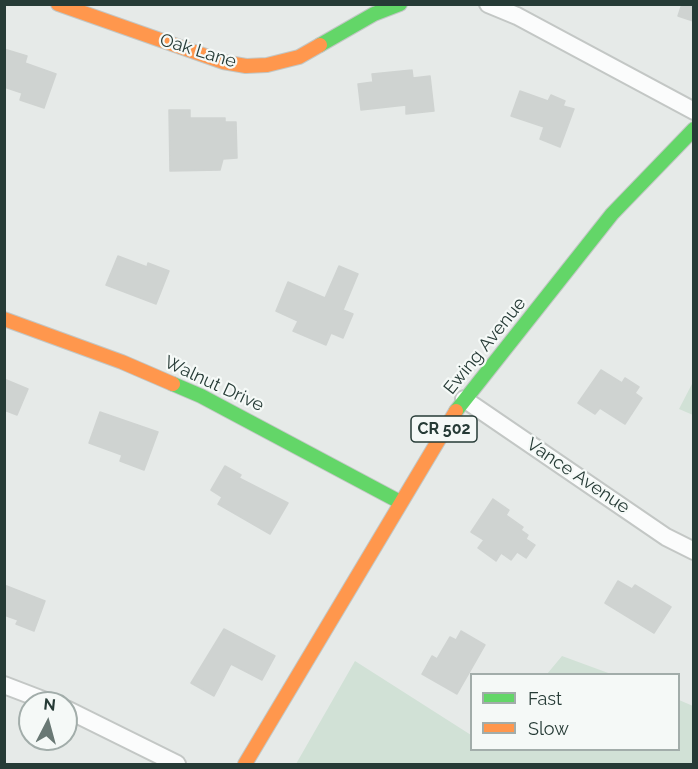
<!DOCTYPE html>
<html>
<head>
<meta charset="utf-8">
<style>
	body { margin:0 }
	#map { position:relative; width:698px; height:769px; overflow:hidden; background:#e6eae8; font-family:Raleway,sans-serif }
	canvas { display:block }
	.frame { position:absolute; inset:0; border:6px solid #263b36; pointer-events:none }
	.legend { position:absolute; left:470px; top:673px; width:210px; height:78px; box-sizing:border-box; background:#f5f9f7; border:2px solid #a2adaa; margin:0; padding:8px 10px; list-style:none; font-size:18px; color:#263b36 }
	.legend li { display:flex; align-items:center; gap:12px; height:30px }
	.legend b { width:30px; border:2px solid #a2adaa }
	.north { position:absolute; left:18px; top:691px; width:60px; height:60px; box-sizing:border-box; background:#f5f9f7; border:2px solid #a2adaa; border-radius:50%; rotate:6deg; font-size:16px; font-weight:700; line-height:24px; text-align:center; color:#263b36 }
	.north::after { content:''; display:block; margin:auto; width:21px; height:27px; background:#697874; clip-path:polygon(50% 0,100% 100%,50% 72%,0 100%) }
</style>
</head>
<body>
<div id="map">
<canvas width="698" height="769"></canvas>
<div class="frame"></div>
<ul class="legend">
<li><b style="height:8px;background:#63d668"></b>Fast</li>
<li><b style="height:8px;background:#ff974d"></b>Slow</li>
</ul>
<div class="north">N</div>
</div>
<script>
const c = document.querySelector('canvas').getContext('2d');
c.lineJoin = 'round';
function fill(path, color) {
  c.fillStyle = color;
  c.fill(path, 'evenodd');
}
function shape(rows) {
  const path = new Path2D();
  for (const r of rows) {
    path.moveTo(r[0], r[1]);
    for (let i = 2; i < r.length; i += 2) path.lineTo(r[i], r[i + 1]);
  }
  return path;
}
function strokePath(path, color, width, dash) {
  c.strokeStyle = color;
  c.lineWidth = width;
  c.lineCap = dash ? 'butt' : 'round';
  c.setLineDash(dash || []);
  c.stroke(path);
}
function drawText(font, color, halo, rows, align = 'center') {
  c.font = font + ' Raleway,sans-serif';
  c.lineWidth = 4.5;
  c.setLineDash([]);
  c.textBaseline = 'middle';
  c.strokeStyle = halo;
  c.fillStyle = color;
  for (const [text, x, y, turn = 0] of rows) {
    c.save();
    c.translate(x, y);
    c.rotate((+turn || 0) * Math.PI / 180);
    c.textAlign = isNaN(turn) ? turn : align;
    if (halo) c.strokeText(text, 0, 0);
    c.fillText(text, 0, 0);
    c.restore();
  }
}
const green = shape([
	[693,382,693,415,679,409],
	[562,656,611,674,547,674],
	[355,661,471,735,472,750,678,750,679,700,693,706,693,764,296,764]
]);
const building = shape([
	[682,4,693,4,693,21,678,16,682,4],
	[4,49,27,56,25,63,56,74,44,108,20,100,22,93,4,87,4,49],
	[412,70,413,78,430,76,434,111,406,114,406,105,361,110,358,84,373,82,372,74,412,70],
	[520,91,548,101,551,95,565,101,563,106,574,109,560,147,540,139,544,127,511,116,520,91],
	[169,110,190,110,190,118,225,118,225,122,236,122,237,158,223,159,220,170,170,171,169,110],
	[118,256,147,267,148,263,169,271,156,304,106,285,118,256],
	[339,266,358,274,343,310,353,314,343,338,331,333,326,345,293,331,298,321,276,311,288,282,325,298,339,266],
	[601,370,622,383,625,378,639,387,635,393,642,398,625,424,600,408,595,414,578,403,601,370],
	[4,379,28,389,17,415,4,410,4,379],
	[100,412,158,432,144,470,120,461,122,455,89,443,100,412],
	[225,466,241,475,239,478,288,503,270,534,218,504,222,497,211,490,225,466],
	[493,499,509,510,506,515,523,527,521,530,528,535,526,539,535,545,526,558,517,552,511,560,501,553,496,561,478,548,484,540,471,532,493,499],
	[618,581,632,589,635,585,671,607,654,633,605,603,618,581],
	[4,585,45,601,34,631,16,624,18,620,4,615,4,585],
	[224,629,275,656,262,680,231,664,214,696,191,683,224,629],
	[461,631,485,645,457,694,422,674,432,656,437,659,450,637,456,640,461,631]
]);
const street = shape([
	[488,4,517,16,694,111],
	[464,399,666,537,694,551],
	[4,685,51,703],
	[66,709,177,764]
]);
const fast = shape([
	[320,45,374,14,400,4],
	[173,384,201,396,400,502],
	[456,411,612,214,694,129]
]);
const slow = shape([
	[58,4,223,62,246,66,267,65,299,57,320,45],
	[4,319,122,362,173,384],
	[245,764,456,411]
]);
const shields = [
	[444,429,66]
];
const shieldNames = [
	["CR 502",444,429]
];
const streetNames = [
	["Oak Lane",198,51,17],
	["Ewing Avenue",485,346,-51],
	["Walnut Drive",214,384,25],
	["Vance Avenue",578,476,34]
];
fill(green, '#d1e1d6');
fill(building, '#cfd3d1');
strokePath(building, '#cfd3d1', 1.5);
strokePath(street, '#c3c7c5', 20);
strokePath(fast, '#c2c7c5', 16);
strokePath(slow, '#c2c7c5', 16);
strokePath(street, '#fbfcfc', 16);
strokePath(fast, '#63d668', 14);
strokePath(slow, '#ff974d', 14);
for (const [x, y, w] of shields) {
  const box = new Path2D();
  box.roundRect(x - w / 2, y - 13, w, 26, 4.5);
  c.fillStyle = '#f5f9f7';
  c.fill(box);
  strokePath(box, '#263b36', 1.5);
}
drawText('bold 16px', '#263b36', null, shieldNames);
drawText('18px', '#263b36', '#f5f9f7', streetNames);
</script>
</body>
</html>
